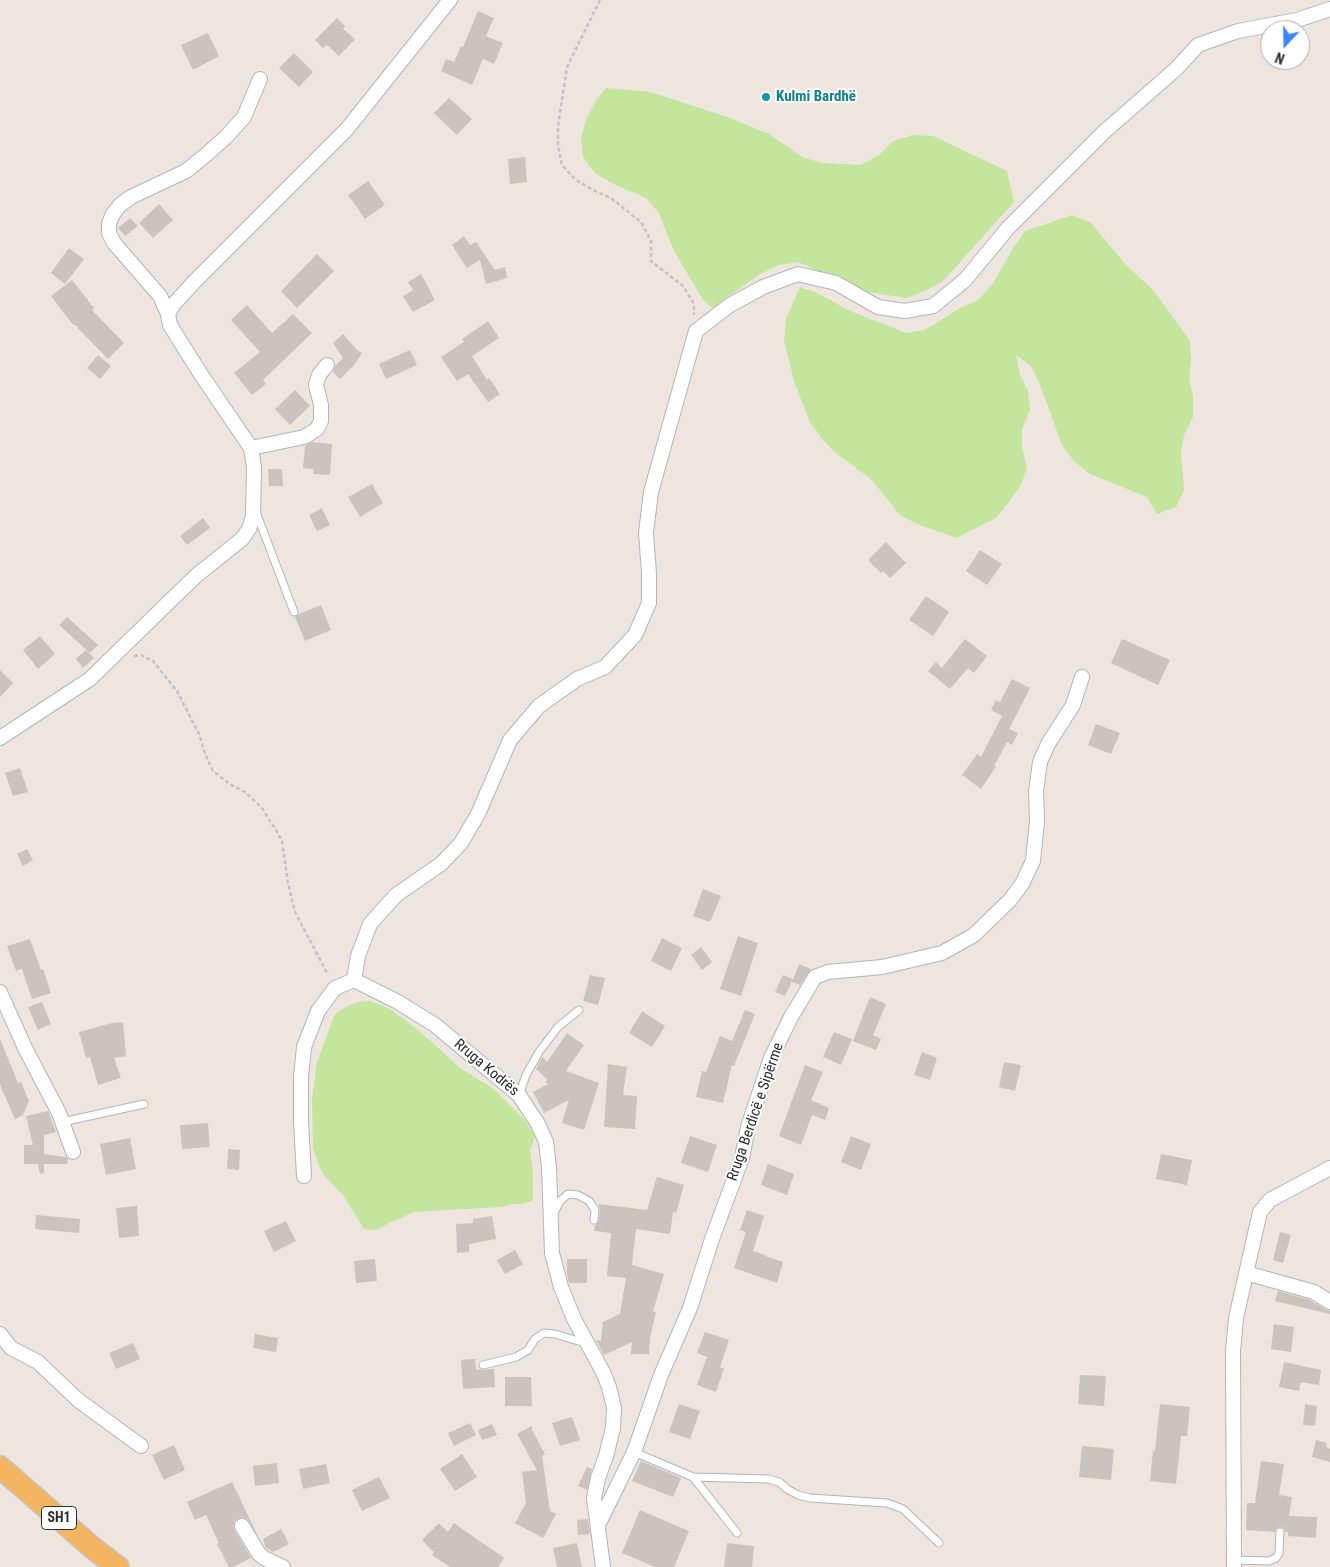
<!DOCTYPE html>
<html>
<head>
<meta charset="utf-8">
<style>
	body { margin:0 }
	#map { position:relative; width:1330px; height:1567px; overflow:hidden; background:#eee5df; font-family:"Roboto Condensed",sans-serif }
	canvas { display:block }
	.north { position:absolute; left:1260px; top:20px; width:50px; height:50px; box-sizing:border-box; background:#fff; border:1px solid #ababab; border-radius:50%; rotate:201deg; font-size:14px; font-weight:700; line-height:20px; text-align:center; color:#2d2d2d }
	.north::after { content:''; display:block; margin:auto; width:18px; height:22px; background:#3e86fd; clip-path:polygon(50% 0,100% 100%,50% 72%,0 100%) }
</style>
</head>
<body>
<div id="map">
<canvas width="1330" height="1567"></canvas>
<div class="north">N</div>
</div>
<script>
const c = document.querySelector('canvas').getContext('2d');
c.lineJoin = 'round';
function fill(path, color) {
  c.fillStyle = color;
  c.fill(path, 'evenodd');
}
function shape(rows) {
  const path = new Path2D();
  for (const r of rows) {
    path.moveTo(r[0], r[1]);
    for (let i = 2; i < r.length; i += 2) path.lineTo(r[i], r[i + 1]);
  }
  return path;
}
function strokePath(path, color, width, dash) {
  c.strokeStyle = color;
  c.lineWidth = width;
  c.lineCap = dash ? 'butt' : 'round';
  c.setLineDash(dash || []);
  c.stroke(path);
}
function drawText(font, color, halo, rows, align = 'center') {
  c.font = font + ' "Roboto Condensed",sans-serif';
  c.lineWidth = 4;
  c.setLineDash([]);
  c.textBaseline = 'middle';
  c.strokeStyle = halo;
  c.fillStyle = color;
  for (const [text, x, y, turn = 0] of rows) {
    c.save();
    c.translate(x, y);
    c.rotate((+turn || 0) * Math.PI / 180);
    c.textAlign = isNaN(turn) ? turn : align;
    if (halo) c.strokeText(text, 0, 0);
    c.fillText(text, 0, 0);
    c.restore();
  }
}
const green = shape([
	[606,88,650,92,730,118,769,134,802,157,822,163,861,165,879,155,893,141,913,135,933,136,1007,171,1014,202,943,281,925,291,906,298,868,292,798,262,779,265,760,274,712,308,703,300,674,251,659,213,646,198,611,183,595,173,583,157,581,138,586,120,595,102],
	[1072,215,1090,222,1126,265,1154,291,1190,341,1191,360,1189,379,1193,397,1193,417,1184,435,1181,452,1184,490,1176,507,1157,514,1147,497,1090,474,1074,461,1062,445,1041,387,1031,366,1016,355,1020,375,1028,391,1030,410,1022,429,1022,447,1027,468,1020,487,1008,503,996,518,956,538,917,524,900,515,871,479,836,453,822,439,810,422,794,381,784,340,786,319,800,287,817,293,850,311,906,333,925,330,960,308,978,300,992,285,1012,250,1025,231],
	[370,1001,390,1009,423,1034,460,1068,494,1089,523,1118,535,1136,530,1150,533,1171,533,1200,522,1204,512,1204,501,1207,413,1212,375,1230,364,1229,343,1195,324,1175,319,1166,313,1148,312,1100,317,1062,334,1016,341,1010,350,1005,359,1002]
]);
const building = shape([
	[478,11,494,18,486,36,503,43,494,64,483,59,472,85,441,71,446,59,454,62,461,46,463,47],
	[337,18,345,26,343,29,355,39,339,56,327,45,323,48,315,40],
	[208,33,219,56,193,70,181,45],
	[294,53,313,72,299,87,279,68],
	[449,98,472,119,457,135,434,113],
	[525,157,527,182,510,184,508,159],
	[368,181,385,205,365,219,348,195],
	[159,204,173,220,153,238,139,223],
	[130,218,138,226,125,236,118,228],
	[464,236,470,245,476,242,495,270,505,267,507,278,486,284,480,260,467,268,452,245],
	[69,248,84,259,65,284,51,273],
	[317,254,334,271,297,308,281,291],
	[421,274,435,300,413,312,403,296,413,290,408,282],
	[72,280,94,308,92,310,124,343,108,359,74,324,73,325,51,296],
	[247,305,272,333,293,314,312,333,263,380,266,384,252,395,234,373,260,352,231,320],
	[488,321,499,338,472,356,487,380,489,378,500,394,488,402,468,374,457,381,441,357,464,342,462,339],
	[343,334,357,350,362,353,354,365,340,379,333,372,336,365,343,358,333,343],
	[410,350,417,365,386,379,379,364],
	[98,355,111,366,100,379,87,368],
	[295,390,310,406,290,425,275,409],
	[312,442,332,444,330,475,313,474,314,469,303,468,305,446],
	[268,469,282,469,283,486,269,486],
	[372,484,383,503,360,517,348,497],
	[322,508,330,525,317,531,309,515],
	[203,518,210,528,187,545,180,536],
	[886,542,906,563,890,578,883,571,881,573,868,560],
	[980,550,1002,564,987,585,966,571],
	[926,596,949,612,933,636,909,620],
	[321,605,331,630,305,641,295,617,299,614],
	[67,617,98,645,90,653,59,625],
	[40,636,55,654,38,669,23,650],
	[965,639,987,656,974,673,968,668,950,689,928,671,936,662,942,668],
	[1122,639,1170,660,1158,685,1111,663],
	[86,650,94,658,83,668,76,659],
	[0,670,13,683,0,697],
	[1012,679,1030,688,1009,729,1018,733,1012,745,1007,742,994,766,996,767,981,789,962,775,977,754,981,757,1002,716,991,710,996,700,1000,702],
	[1096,724,1120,733,1111,754,1088,745],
	[20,768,28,792,13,796,5,773],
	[27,849,33,860,23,866,17,854],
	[703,889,721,896,710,922,693,916],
	[738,936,758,943,741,996,720,989],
	[662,938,682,948,671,971,651,961],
	[30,939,41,970,43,969,51,993,32,999,22,969,16,971,7,946],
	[701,947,712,962,702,970,691,955],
	[799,964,811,969,800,985,792,982],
	[590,975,605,978,598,1005,583,1001],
	[783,975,793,979,785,996,775,992],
	[870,997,886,1004,873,1035,881,1039,876,1050,853,1041],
	[42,1002,51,1024,38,1030,28,1007],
	[745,1010,755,1014,734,1066,732,1065,723,1103,696,1097,702,1071,706,1072,720,1036,732,1041],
	[642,1011,665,1026,652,1047,629,1033],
	[123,1022,126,1056,114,1058,121,1078,98,1085,90,1057,86,1058,79,1032,112,1023],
	[834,1032,852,1039,841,1065,823,1057],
	[567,1033,584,1045,566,1071,599,1083,584,1130,562,1123,569,1100,544,1113,533,1092,548,1084,545,1082,548,1080,536,1069,542,1057,547,1062],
	[0,1039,18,1083,21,1082,29,1101,23,1115,15,1119,0,1085],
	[922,1052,937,1058,930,1080,914,1075],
	[1004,1062,1021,1065,1015,1091,999,1087],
	[608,1064,627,1067,623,1095,637,1096,635,1129,604,1127],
	[805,1065,823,1072,811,1100,829,1108,825,1120,812,1115,801,1145,779,1136],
	[48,1111,56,1132,44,1135,44,1154,66,1157,68,1159,67,1164,44,1164,44,1173,40,1174,38,1164,24,1164,24,1145,33,1145,26,1116],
	[208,1123,210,1147,182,1149,180,1125],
	[690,1136,717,1145,708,1172,681,1163],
	[851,1136,871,1144,861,1170,841,1162],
	[130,1138,136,1169,106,1175,100,1144],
	[228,1149,240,1150,239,1170,227,1169],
	[1161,1154,1192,1160,1187,1185,1156,1179],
	[768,1164,794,1174,787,1195,761,1185],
	[657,1177,684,1185,676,1213,673,1212,670,1234,636,1229,632,1265,664,1274,653,1311,656,1312,650,1338,649,1354,631,1354,632,1342,604,1355,596,1340,601,1341,603,1322,620,1314,626,1278,607,1276,611,1233,594,1231,595,1225,599,1221,600,1210,598,1204,647,1210],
	[137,1206,139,1236,119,1238,116,1208],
	[747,1210,764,1216,753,1251,765,1255,765,1256,783,1262,777,1283,734,1268,746,1232,740,1230],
	[36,1215,80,1219,79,1233,35,1229],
	[492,1216,496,1239,469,1244,469,1252,457,1253,456,1224,473,1223,473,1219],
	[286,1221,296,1241,274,1252,264,1231],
	[1280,1232,1291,1235,1283,1263,1273,1260],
	[515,1250,523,1264,505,1274,497,1260],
	[375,1259,377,1281,356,1283,354,1261],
	[567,1259,587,1259,587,1283,569,1283,567,1274],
	[1278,1291,1310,1300,1325,1309,1330,1311,1330,1314,1275,1301],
	[1274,1324,1294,1327,1291,1352,1271,1349],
	[705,1332,729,1340,720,1367,724,1369,716,1392,697,1385,707,1357,697,1353],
	[255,1334,278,1338,276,1352,253,1348],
	[133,1343,140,1359,116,1369,109,1353],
	[475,1359,476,1370,494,1369,495,1387,463,1389,461,1360],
	[1284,1362,1321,1370,1319,1385,1301,1382,1299,1391,1279,1387],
	[1080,1375,1106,1376,1104,1406,1078,1404],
	[505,1377,531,1377,532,1406,505,1406],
	[679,1404,700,1411,690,1439,669,1432],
	[1160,1404,1190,1407,1187,1436,1181,1436,1176,1484,1150,1481,1153,1451,1155,1451],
	[1305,1404,1317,1406,1315,1426,1303,1425],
	[572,1417,580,1440,560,1446,552,1423],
	[470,1423,476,1435,454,1446,448,1433],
	[492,1424,497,1435,482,1440,478,1430],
	[532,1426,532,1430,545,1454,542,1456,550,1511,556,1514,543,1538,515,1523,526,1503,522,1472,537,1470,517,1434],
	[1316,1440,1327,1443,1326,1447,1330,1449,1330,1462,1312,1457],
	[174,1445,185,1470,164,1480,152,1455],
	[1082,1446,1114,1449,1111,1480,1079,1477],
	[462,1454,477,1477,455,1491,440,1469],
	[641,1461,681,1478,673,1497,632,1481],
	[1261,1461,1284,1464,1279,1495,1292,1497,1289,1516,1317,1517,1316,1538,1288,1536,1288,1532,1285,1532,1284,1529,1281,1527,1277,1528,1275,1532,1246,1530,1247,1503,1255,1503],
	[277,1463,279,1483,255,1486,253,1466],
	[326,1464,330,1483,303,1489,299,1469],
	[587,1467,592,1469,587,1490,578,1486],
	[379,1477,390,1498,362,1511,352,1490],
	[232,1482,257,1534,247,1519,241,1517,235,1521,233,1526,235,1531,251,1558,233,1567,229,1567,217,1544,219,1543,206,1515,195,1520,187,1502],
	[640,1510,689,1531,674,1567,655,1567,622,1553],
	[588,1519,590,1534,578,1535,577,1520],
	[439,1523,448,1532,454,1523,504,1558,498,1567,450,1567,432,1555,434,1552,422,1540],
	[281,1529,289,1544,273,1552,266,1548,263,1539],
	[577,1543,582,1567,557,1567,553,1548],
	[727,1543,754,1546,752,1567,724,1567]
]);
const path = shape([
	[600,0,567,67,558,126,558,146,562,165,576,180,593,190,611,198,641,222,651,241,651,261,683,286,694,304,694,315],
	[134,656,141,655,153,661,177,691,199,734,206,756,213,771,230,784,245,792,261,807,276,830,282,841,288,883,295,912,328,975]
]);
const service = shape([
	[256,512,294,612],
	[519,1095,526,1075,539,1052,558,1027,579,1010],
	[62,1122,144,1104],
	[553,1215,560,1201,568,1194,578,1195,589,1201,595,1210,594,1220],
	[483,1365,516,1357,528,1350,535,1339,544,1333,555,1334,585,1343],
	[634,1452,693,1477,768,1479,779,1482,787,1489,798,1495,810,1498,887,1503,903,1509,939,1543],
	[693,1477,737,1533],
	[1234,1560,1269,1561,1276,1558,1279,1553,1280,1532]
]);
const minor = shape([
	[168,314,160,296,114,243,109,233,109,223,113,214,120,205,131,197,186,171,207,154,226,137,244,117,260,79],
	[251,448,304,437,317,429,321,421,321,405,316,385,319,375,327,365],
	[0,738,90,679,170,601,197,575,242,539,249,529,253,517,254,467,251,448,200,373,170,325,168,314,173,305,195,281,347,129,450,0],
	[354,980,358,956,370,924,396,895,441,864,461,843,478,814,510,740,539,706,577,679,605,667,635,635,649,603,649,573,646,533,651,492,696,331,730,305,763,287,798,274,836,283,878,307,905,311,933,306,965,280,1008,228,1104,132,1176,69,1198,45,1238,31,1297,20,1330,9],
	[0,992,25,1048,59,1113,73,1152],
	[304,1176,301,1121,301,1076,304,1047,318,1011,335,988,354,980,398,1002,435,1025,519,1095,538,1124,546,1142,549,1167,552,1253,561,1287,574,1319,603,1372,609,1387,614,1408,613,1428,606,1456,598,1478,594,1498,603,1567],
	[1246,1273,1314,1292,1330,1302],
	[0,1334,11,1348,38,1362,78,1400,141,1446],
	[598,1525,634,1452,661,1375,690,1308,712,1239,742,1158,748,1127,771,1058,791,1017,815,977,828,972,882,967,942,953,974,935,1010,900,1022,884,1033,861,1037,821,1036,791,1040,762,1048,744,1073,705,1082,677],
	[242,1526,259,1554,264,1558,283,1567],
	[1234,1567,1233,1351,1236,1318,1260,1212,1270,1200,1330,1168]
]);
const primary = shape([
	[0,1467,94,1549,118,1567]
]);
const markers = [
	[766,97,5,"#0f9aa8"]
];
const shields = [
	[59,1518,35]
];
const shieldNames = [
	["SH1",59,1518]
];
const cultureNames = [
	["Kulmi Bardhë",776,97]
];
const streetNames = [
	["Rruga Kodrës",486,1068,40],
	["Rruga Berdicë e Sipërme",756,1112,-71]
];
fill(green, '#c3e59c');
fill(building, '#cac3be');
strokePath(service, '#b0b5bd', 9);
strokePath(minor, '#b0b5bd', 16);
strokePath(primary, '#c4c4c4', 24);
strokePath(path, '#c4c4c4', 2.5, [4, 2.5]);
strokePath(service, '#fff', 7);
strokePath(minor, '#fff', 14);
strokePath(primary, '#f3b560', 21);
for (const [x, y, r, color] of markers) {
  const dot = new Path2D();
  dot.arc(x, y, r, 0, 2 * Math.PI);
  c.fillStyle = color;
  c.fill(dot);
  strokePath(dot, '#fff', 2);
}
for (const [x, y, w] of shields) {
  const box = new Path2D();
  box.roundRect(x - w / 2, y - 11.5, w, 23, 4);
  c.fillStyle = '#fff';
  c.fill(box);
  strokePath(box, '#2d2d2d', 1);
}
drawText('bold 14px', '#2d2d2d', null, shieldNames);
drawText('bold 15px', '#0d838f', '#fff', cultureNames, 'left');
drawText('15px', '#2d2d2d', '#fff', streetNames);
</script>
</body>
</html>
